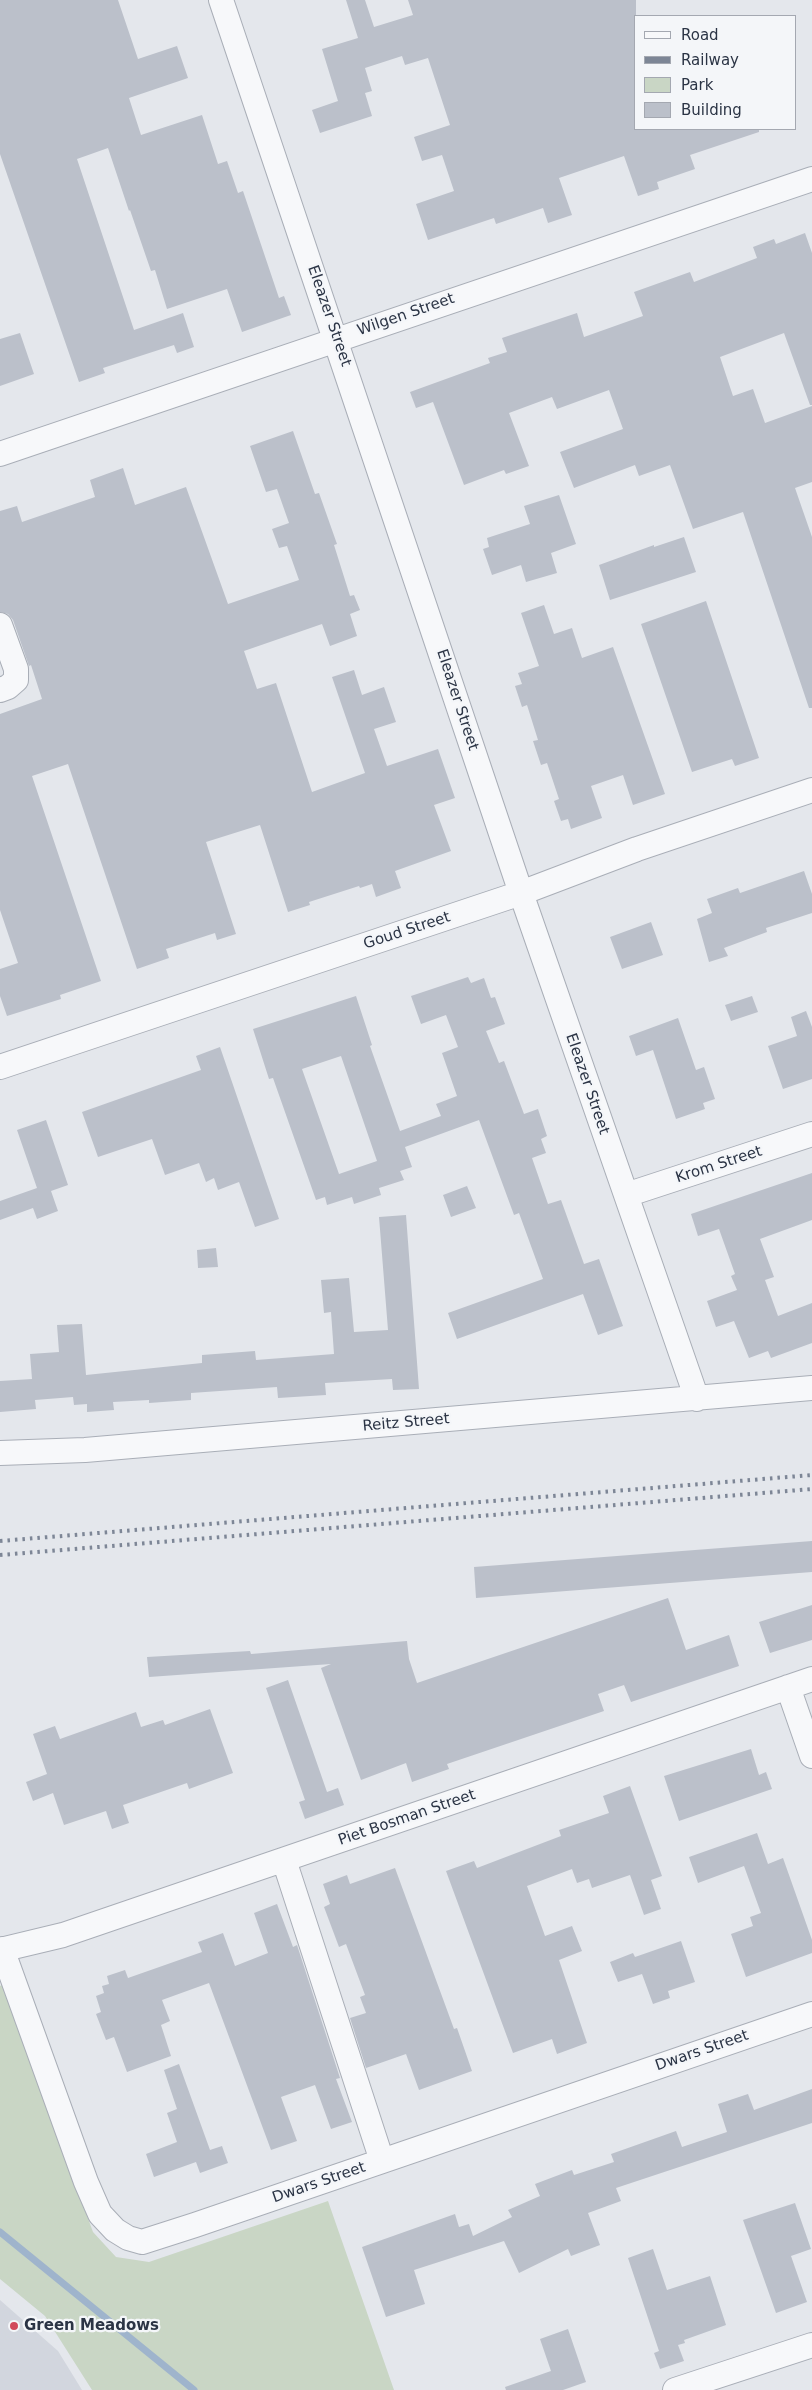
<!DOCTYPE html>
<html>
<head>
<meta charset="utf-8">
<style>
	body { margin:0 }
	#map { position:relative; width:812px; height:2390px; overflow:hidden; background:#e4e7ec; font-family:"DejaVu Sans",sans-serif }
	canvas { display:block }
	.legend { position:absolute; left:634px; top:15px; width:162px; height:115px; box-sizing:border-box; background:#f4f6f9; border:1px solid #a4a8b1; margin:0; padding:6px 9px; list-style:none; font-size:15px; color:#2b3445 }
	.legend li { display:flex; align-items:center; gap:10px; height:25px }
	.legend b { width:25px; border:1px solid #a4a8b1 }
</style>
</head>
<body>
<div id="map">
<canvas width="812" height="2390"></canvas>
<ul class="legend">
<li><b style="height:6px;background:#f7f8fa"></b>Road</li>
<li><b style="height:6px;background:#7d8696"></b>Railway</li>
<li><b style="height:14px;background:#c9d6c5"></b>Park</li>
<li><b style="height:14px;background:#bbc0ca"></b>Building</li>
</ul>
</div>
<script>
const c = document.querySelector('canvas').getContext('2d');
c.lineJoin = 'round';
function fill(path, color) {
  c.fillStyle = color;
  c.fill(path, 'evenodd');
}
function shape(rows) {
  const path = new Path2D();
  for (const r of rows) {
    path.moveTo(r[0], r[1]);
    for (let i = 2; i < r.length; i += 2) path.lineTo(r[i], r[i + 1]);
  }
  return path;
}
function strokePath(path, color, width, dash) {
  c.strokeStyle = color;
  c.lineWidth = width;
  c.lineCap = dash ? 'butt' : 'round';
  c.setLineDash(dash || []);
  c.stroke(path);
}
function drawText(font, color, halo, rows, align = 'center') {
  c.font = font + ' "DejaVu Sans",sans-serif';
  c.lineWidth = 4.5;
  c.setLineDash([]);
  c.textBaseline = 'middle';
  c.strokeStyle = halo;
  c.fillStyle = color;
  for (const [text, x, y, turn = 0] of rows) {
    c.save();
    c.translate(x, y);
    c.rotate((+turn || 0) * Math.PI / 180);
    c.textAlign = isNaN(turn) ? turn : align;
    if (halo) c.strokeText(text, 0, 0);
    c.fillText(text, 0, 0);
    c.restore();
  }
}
const built = shape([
	[0,2300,58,2351,82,2390,0,2390]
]);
const green = shape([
	[2,1985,93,2232,116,2257,149,2262,328,2201,394,2390,92,2390,45,2316,0,2279,0,1986]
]);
const stream = shape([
	[0,2232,194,2390]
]);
const building = shape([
	[0,0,118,0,138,59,177,46,188,78,129,98,141,135,202,115,218,164,227,161,238,193,243,191,279,298,284,296,291,315,242,332,227,289,167,309,155,270,151,271,130,210,129,211,108,148,77,159,134,330,183,313,194,347,177,353,174,345,103,368,105,373,79,382,0,154],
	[346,0,365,0,374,27,413,15,408,0,636,0,636,129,759,129,759,132,690,155,695,169,657,182,659,189,638,196,624,156,559,178,572,215,548,223,543,208,496,224,494,218,428,240,416,204,454,191,442,155,422,161,414,137,450,125,428,58,405,65,402,56,365,68,372,91,365,93,372,116,320,133,312,110,338,101,322,49,358,38],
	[805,233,812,253,812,405,810,405,784,333,720,357,733,396,753,389,765,423,812,406,812,482,795,488,812,537,812,708,809,708,743,512,693,529,670,465,639,476,635,465,574,488,560,452,623,429,609,390,557,409,552,397,509,413,529,466,506,474,504,470,464,485,433,402,416,408,410,392,490,363,488,358,507,352,502,338,577,313,584,337,643,316,634,292,690,272,694,282,757,258,753,247,774,239,776,244],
	[20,333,34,374,0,386,0,339],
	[293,431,315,494,319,493,337,544,334,545,350,596,354,595,360,610,350,614,357,636,330,646,322,624,244,651,257,689,276,683,312,792,365,773,332,677,354,670,362,695,384,687,396,722,374,729,387,766,438,749,455,798,434,805,451,851,395,871,401,888,376,897,372,884,360,888,359,886,309,902,310,905,288,912,260,825,206,842,236,934,217,940,215,933,166,949,169,958,137,969,68,764,32,776,101,981,60,995,61,999,7,1016,0,996,0,969,18,963,0,910,0,714,42,699,31,665,29,666,13,620,8,614,0,612,0,511,17,506,22,522,95,497,90,480,123,468,135,505,186,487,228,604,299,580,287,546,279,548,272,529,289,523,277,489,266,492,250,446],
	[559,495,576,544,551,553,557,573,526,582,521,565,492,575,483,549,489,547,487,538,530,524,524,506],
	[684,537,696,572,610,600,599,565,654,545,654,547],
	[706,601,759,758,735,766,732,759,692,772,641,624],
	[544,605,554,634,572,628,582,658,613,647,665,794,633,805,623,775,591,786,602,818,571,829,568,819,561,821,554,801,559,799,547,763,541,765,533,741,538,740,527,705,522,707,515,686,522,684,518,673,539,666,521,613],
	[804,871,812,894,812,913,766,928,767,932,724,948,728,956,709,962,697,919,712,913,707,899,738,888,740,893],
	[651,922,663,955,622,969,610,937],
	[468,977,471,983,484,978,491,998,495,997,505,1024,486,1031,499,1063,504,1061,524,1114,538,1109,547,1136,541,1139,546,1153,532,1158,548,1204,561,1200,584,1264,599,1259,623,1326,598,1335,583,1294,457,1339,448,1313,543,1279,519,1213,514,1215,479,1120,405,1147,412,1167,400,1171,404,1180,379,1188,381,1195,354,1204,352,1197,327,1205,325,1197,316,1200,273,1078,269,1079,253,1029,356,996,372,1045,370,1046,400,1131,441,1116,436,1104,457,1096,442,1053,458,1047,446,1015,421,1024,411,996],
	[341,1056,377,1161,339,1174,302,1069],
	[752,996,758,1012,731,1021,725,1005],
	[806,1011,812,1027,812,1079,783,1089,768,1046,797,1036,791,1017],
	[678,1018,696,1070,704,1067,715,1099,703,1103,705,1109,676,1119,653,1050,636,1056,629,1036],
	[220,1047,279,1219,255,1227,239,1182,218,1190,214,1178,206,1182,199,1163,165,1175,152,1139,98,1157,82,1112,201,1070,196,1056],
	[46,1120,68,1185,51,1191,58,1211,37,1219,33,1208,0,1220,0,1201,37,1188,17,1130],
	[812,1173,812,1220,760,1239,774,1277,765,1280,778,1316,812,1303,812,1343,771,1358,768,1351,749,1358,734,1321,716,1327,707,1301,737,1290,731,1276,735,1274,719,1229,698,1236,691,1214],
	[467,1186,476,1208,451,1217,443,1195],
	[406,1215,419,1389,393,1390,392,1379,325,1383,326,1395,278,1398,277,1387,191,1393,191,1400,149,1403,149,1400,113,1402,114,1410,87,1412,87,1404,74,1405,73,1397,35,1400,36,1409,0,1412,0,1381,32,1379,30,1354,59,1352,57,1325,82,1324,86,1375,202,1363,202,1355,255,1351,256,1360,334,1354,331,1312,324,1313,321,1280,349,1278,354,1332,388,1330,379,1217],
	[216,1248,218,1267,198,1268,197,1250],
	[812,1541,812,1572,476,1598,474,1567],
	[668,1598,686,1650,729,1635,739,1666,631,1702,624,1685,598,1694,604,1711,447,1764,449,1769,412,1782,406,1763,361,1780,321,1668,331,1664,149,1677,147,1657,250,1651,251,1654,407,1641,409,1659,417,1683],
	[812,1605,812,1640,770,1653,759,1622],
	[288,1680,327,1792,338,1788,344,1805,305,1819,299,1802,305,1800,266,1688],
	[210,1709,233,1773,189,1789,187,1783,123,1805,129,1823,112,1829,106,1811,64,1825,53,1793,33,1801,26,1782,47,1774,33,1734,55,1726,60,1739,136,1712,141,1727,163,1720,165,1725],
	[751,1749,759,1775,766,1772,772,1789,679,1821,664,1776],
	[630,1786,662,1876,651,1880,661,1909,644,1915,630,1875,592,1888,589,1879,577,1883,572,1869,527,1886,545,1936,572,1926,582,1951,559,1960,587,2043,557,2054,552,2039,513,2053,446,1871,474,1861,477,1868,561,1836,559,1830,609,1813,603,1796],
	[757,1833,768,1864,783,1858,812,1940,812,1953,746,1977,731,1934,753,1926,750,1917,761,1913,744,1866,698,1883,689,1857],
	[395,1868,454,2029,457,2028,472,2071,419,2090,406,2054,366,2068,350,2018,366,2013,360,1997,365,1995,346,1944,339,1947,324,1907,330,1904,323,1884,347,1875,350,1884],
	[277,1904,293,1947,297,1945,340,2078,336,2079,352,2122,331,2129,315,2085,281,2097,297,2141,271,2150,209,1983,162,2000,170,2021,161,2025,171,2056,127,2072,114,2037,106,2040,96,2014,101,2012,96,1996,104,1993,102,1986,109,1984,107,1976,125,1970,128,1978,202,1952,198,1942,223,1933,235,1966,268,1953,254,1913],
	[681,1941,695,1982,668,1991,670,1998,653,2004,642,1974,618,1982,610,1962,633,1953,635,1957],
	[179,2064,210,2150,222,2146,228,2163,200,2173,196,2162,154,2177,146,2154,177,2142,167,2113,177,2109,164,2070],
	[812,2089,812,2123,616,2188,621,2201,588,2213,600,2245,571,2256,568,2249,519,2273,504,2241,414,2270,425,2304,386,2317,362,2247,455,2214,459,2227,469,2224,473,2236,512,2217,508,2210,540,2196,535,2184,572,2170,574,2175,614,2162,611,2154,676,2131,682,2147,727,2132,718,2104,748,2094,754,2110],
	[795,2203,811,2249,791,2256,807,2302,776,2313,743,2220],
	[653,2249,667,2290,710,2276,726,2325,684,2340,685,2343,678,2345,684,2361,660,2369,654,2353,659,2351,628,2258],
	[568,2329,586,2382,563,2390,506,2390,505,2387,551,2371,540,2339]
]);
const minor = shape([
	[221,0,521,893,697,1399],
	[0,454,812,179],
	[0,625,16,669,16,680,8,687,0,690],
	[0,1067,521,893,637,849,812,790],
	[626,1195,812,1134],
	[0,1453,85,1450,812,1388],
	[788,1687,812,1756],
	[284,1860,382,2161],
	[2,1949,86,2182,100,2214,115,2230,128,2238,142,2242,195,2225,812,2014],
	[0,1950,63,1935,812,1679],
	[675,2390,812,2345]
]);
const rail = shape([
	[0,1541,812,1475],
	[0,1555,812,1489]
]);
const markers = [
	[14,2326,5,"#d1495b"]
];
const streetNames = [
	["Wilgen Street",406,315,-19],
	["Eleazer Street",329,316,71],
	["Eleazer Street",457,700,72],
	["Goud Street",407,931,-18],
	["Eleazer Street",587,1084,71],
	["Krom Street",719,1165,-18],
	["Reitz Street",406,1423,-5],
	["Piet Bosman Street",407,1818,-19],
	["Dwars Street",702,2051,-19],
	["Dwars Street",319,2183,-19]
];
const poiNames = [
	["Green Meadows",24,2326]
];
fill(built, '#d2d6de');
fill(green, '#c9d6c5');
strokePath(stream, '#9fb4cc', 7);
fill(building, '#bbc0ca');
strokePath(minor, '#a9aeb7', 26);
strokePath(minor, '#f7f8fa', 24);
strokePath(rail, '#7d8696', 4, [2.5, 5]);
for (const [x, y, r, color] of markers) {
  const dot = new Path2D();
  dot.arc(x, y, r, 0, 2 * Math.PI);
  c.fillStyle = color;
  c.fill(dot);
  strokePath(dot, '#f4f6f9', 2);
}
drawText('15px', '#2b3445', '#f4f6f9', streetNames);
drawText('bold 15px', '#2b3445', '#f4f6f9', poiNames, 'left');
</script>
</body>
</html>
